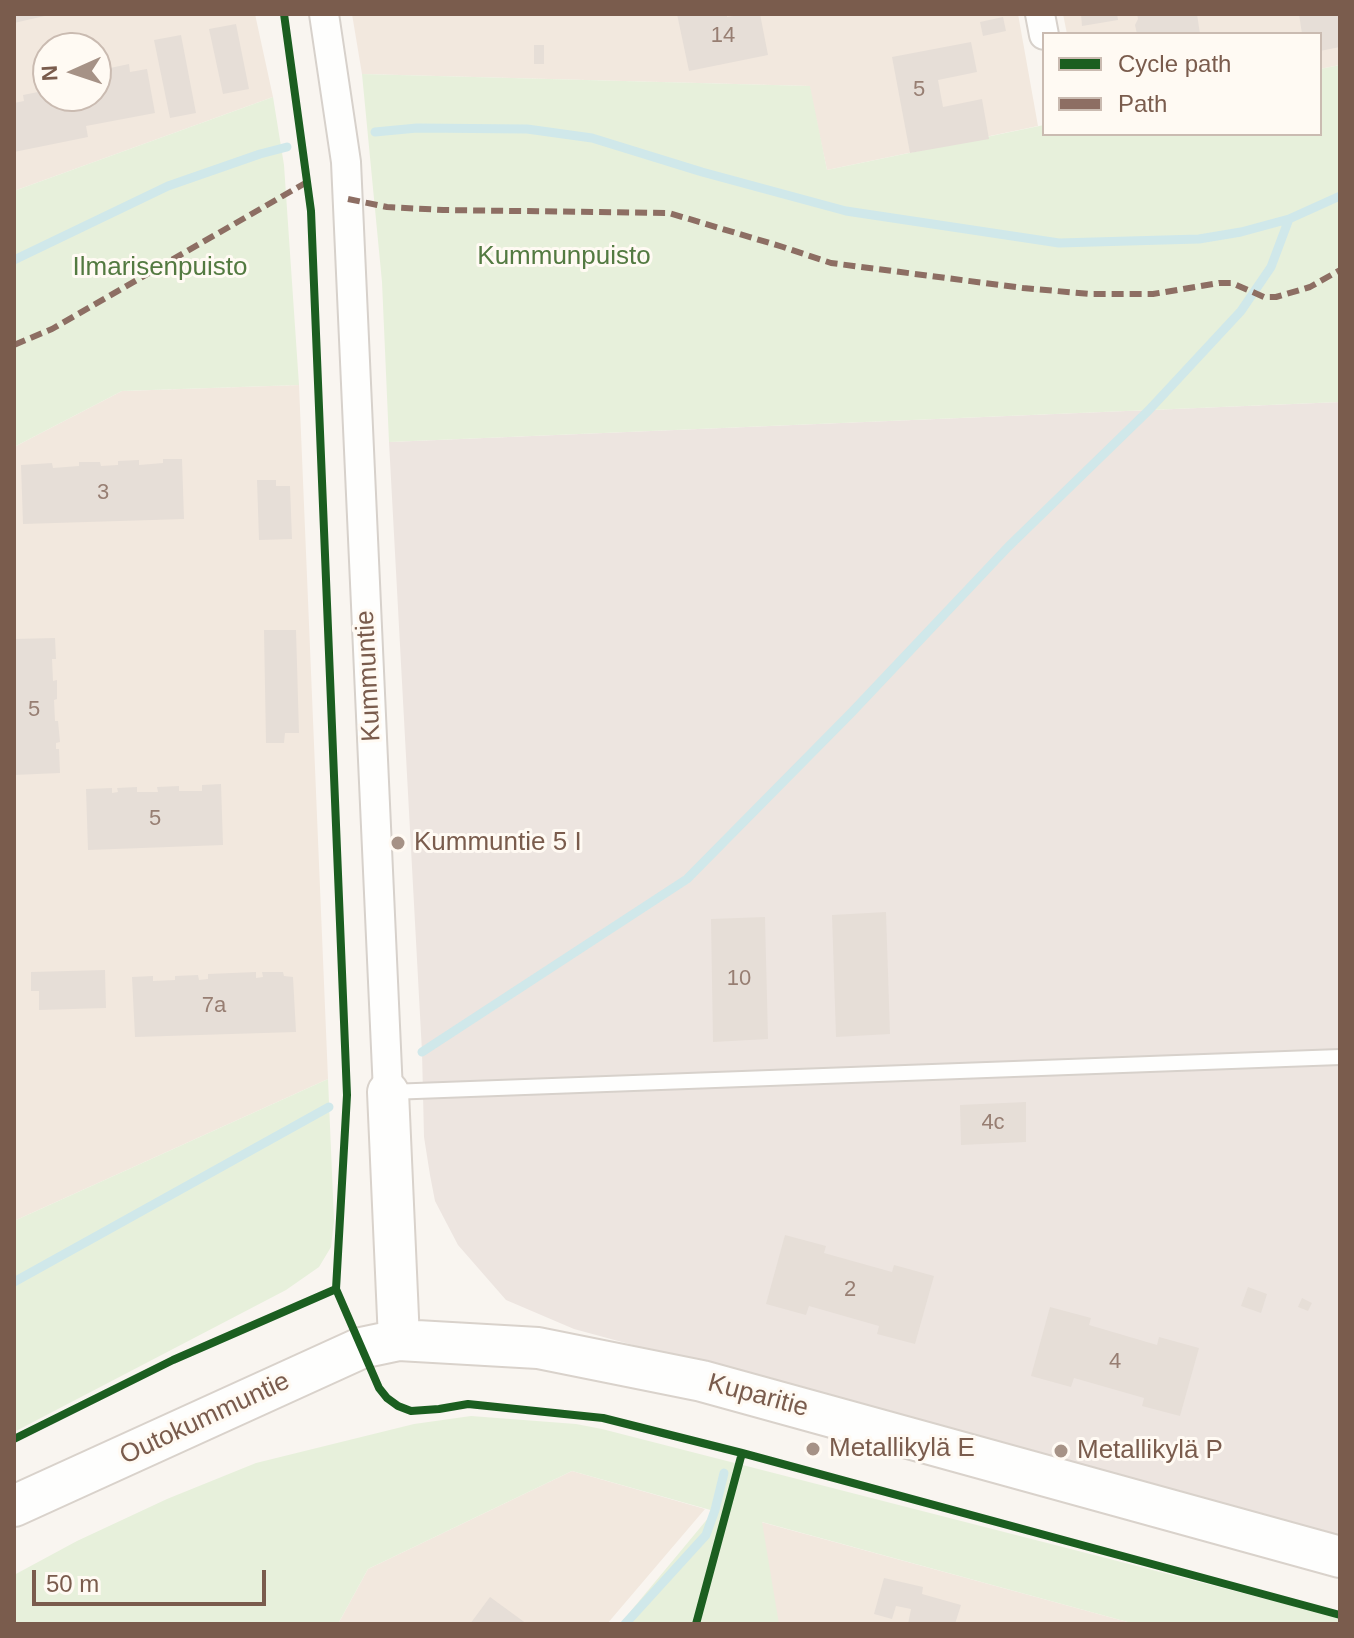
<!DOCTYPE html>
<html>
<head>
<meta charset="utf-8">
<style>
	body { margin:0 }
	#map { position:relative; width:1354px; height:1638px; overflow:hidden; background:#f9f5f0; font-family:Arial,sans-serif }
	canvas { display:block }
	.frame { position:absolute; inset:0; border:16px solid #7a5c4d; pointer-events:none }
	.legend { position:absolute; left:1042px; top:32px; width:280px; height:104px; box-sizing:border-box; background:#fffaf3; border:2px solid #cabbb1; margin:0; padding:10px 14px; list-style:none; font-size:24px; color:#7a5c4d }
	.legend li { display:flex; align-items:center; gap:16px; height:40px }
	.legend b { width:40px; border:2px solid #cabbb1 }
	.north { position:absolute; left:32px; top:32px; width:80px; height:80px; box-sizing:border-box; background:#fffaf3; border:2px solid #cabbb1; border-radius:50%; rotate:267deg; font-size:22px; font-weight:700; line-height:32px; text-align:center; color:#7a5c4d }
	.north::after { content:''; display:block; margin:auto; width:28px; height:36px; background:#a69286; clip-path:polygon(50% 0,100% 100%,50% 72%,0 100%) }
	.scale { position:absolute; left:32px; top:1570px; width:234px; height:36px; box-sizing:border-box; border:4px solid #7a5c4d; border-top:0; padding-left:10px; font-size:24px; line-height:28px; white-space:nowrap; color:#7a5c4d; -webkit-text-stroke:6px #fffaf3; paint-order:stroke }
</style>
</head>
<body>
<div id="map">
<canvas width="1354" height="1638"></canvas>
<div class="frame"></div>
<ul class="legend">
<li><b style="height:10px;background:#1b5e20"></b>Cycle path</li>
<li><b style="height:10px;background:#8d6e63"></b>Path</li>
</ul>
<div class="north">N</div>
<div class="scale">50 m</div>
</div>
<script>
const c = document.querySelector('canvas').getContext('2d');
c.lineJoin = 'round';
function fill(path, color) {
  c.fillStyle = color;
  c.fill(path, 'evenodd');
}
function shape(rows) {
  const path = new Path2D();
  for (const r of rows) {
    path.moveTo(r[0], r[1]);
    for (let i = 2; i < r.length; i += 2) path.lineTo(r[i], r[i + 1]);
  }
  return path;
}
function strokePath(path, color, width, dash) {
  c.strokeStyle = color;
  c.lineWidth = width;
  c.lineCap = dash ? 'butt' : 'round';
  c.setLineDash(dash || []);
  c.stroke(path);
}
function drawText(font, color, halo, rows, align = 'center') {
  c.font = font + ' Arial,sans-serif';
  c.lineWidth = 6;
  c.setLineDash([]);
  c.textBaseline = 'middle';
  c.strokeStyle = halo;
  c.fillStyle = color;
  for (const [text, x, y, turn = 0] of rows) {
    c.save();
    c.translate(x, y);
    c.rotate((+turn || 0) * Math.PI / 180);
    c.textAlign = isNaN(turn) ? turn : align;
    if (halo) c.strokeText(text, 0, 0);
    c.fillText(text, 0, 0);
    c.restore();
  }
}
const residential = shape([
	[14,14,255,14,273,97,14,191],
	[48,48,96,48,96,96,48,96],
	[352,14,1018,14,1038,126,827,170,809,86,362,74],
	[1063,14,1340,14,1340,65,1320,69,1320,34,1067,34],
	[299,385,328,1079,14,1221,14,447,122,391],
	[572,1471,705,1509,607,1624,338,1624,368,1569],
	[761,1522,1135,1624,733,1624]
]);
const industrial = shape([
	[1340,402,1340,1537,574,1329,506,1300,458,1245,435,1201,430,1175,424,1137,422,1052,389,442]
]);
const green = shape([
	[1340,65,1340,402,389,442,382,282,362,74,810,86,827,170,1044,125,1044,134,1320,134,1320,69],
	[273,97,284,165,299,385,122,391,14,447,14,191],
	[328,1079,334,1221,331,1247,319,1267,286,1290,14,1432,14,1221],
	[471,1416,576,1424,602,1429,1340,1618,1340,1624,1135,1624,762,1522,779,1624,620,1624,714,1511,572,1471,368,1569,338,1624,14,1624,14,1575,77,1541,167,1499,256,1463,414,1424]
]);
const stream = shape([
	[375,132,417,128,527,129,592,138,702,172,846,211,1059,243,1199,239,1241,232,1289,219,1340,196],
	[14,260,168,186,260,154,287,147],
	[422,1052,687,879,852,712,1008,547,1149,410,1241,311,1271,267,1289,219],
	[14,1282,329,1107],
	[625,1624,706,1535,715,1510,724,1473]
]);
const building = shape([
	[14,14,49,14,49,15,14,23],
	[677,14,727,14,727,17,746,14,760,14,768,55,689,71],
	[1081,14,1117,14,1118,20,1082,26],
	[1137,14,1197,14,1200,34,1137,34,1135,25,1138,19],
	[1299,14,1340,14,1340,47,1320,51,1320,34,1302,34],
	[1003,17,1006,31,983,36,980,22],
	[236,24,249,89,223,94,209,29],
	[181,35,196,113,170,118,154,40],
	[971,42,977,72,938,80,943,107,982,99,989,139,910,153,892,57],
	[534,45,544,45,544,64,534,64],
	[129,64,130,72,147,69,155,113,86,126,88,137,14,152,14,103,24,101,23,95,48,90,48,96,96,96,96,71],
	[163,459,182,459,184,519,23,524,21,465,52,463,53,468,79,466,79,462,100,462,101,466,118,465,118,461,139,460,139,465,163,463],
	[257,480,276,480,276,486,290,486,292,539,259,540],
	[264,630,296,630,299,733,285,733,284,743,266,743],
	[55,638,56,659,52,659,53,681,57,680,57,699,54,700,55,721,58,721,60,742,56,743,56,749,59,749,60,773,14,775,14,639],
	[221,784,223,845,88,850,86,789,112,788,112,793,118,792,117,788,137,787,137,792,158,792,157,787,179,786,179,791,202,791,202,785],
	[886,912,890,1034,836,1037,832,915],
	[765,917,768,1039,713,1042,711,919],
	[105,970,106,1008,39,1010,39,991,31,991,31,972],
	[256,972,256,978,263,977,262,972,283,972,284,976,293,977,296,1032,135,1037,132,977,153,976,153,981,175,980,175,976,198,975,199,980,208,979,208,974],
	[1026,1102,1026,1142,961,1145,960,1105],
	[785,1235,826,1246,824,1253,892,1272,894,1265,934,1276,915,1344,877,1334,879,1326,809,1306,806,1315,766,1304],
	[1248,1287,1267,1294,1261,1313,1241,1306],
	[1302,1298,1312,1303,1308,1311,1298,1307],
	[1050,1307,1091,1318,1089,1325,1157,1345,1159,1337,1199,1348,1180,1416,1142,1406,1144,1398,1074,1378,1071,1387,1031,1376],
	[884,1578,923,1587,922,1594,961,1605,955,1624,908,1624,911,1609,896,1606,892,1619,874,1614],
	[490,1597,527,1624,470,1624]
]);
const lane = shape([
	[389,1092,1340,1057]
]);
const street = shape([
	[324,14,346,162,388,1092],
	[1040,14,1044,35]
]);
const secondary = shape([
	[388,1092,399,1340],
	[14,1506,361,1348,399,1340,538,1348,702,1381,1340,1557]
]);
const quiet = shape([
	[348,199,387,207,443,210,669,213,783,247,831,263,1023,288,1090,294,1153,294,1219,283,1232,283,1264,297,1276,297,1310,287,1340,270],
	[14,345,52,329,307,182]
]);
const cycleway = shape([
	[284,14,311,211,347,1095,336,1289,379,1388,387,1398,398,1406,411,1411,439,1409,468,1404,603,1418,742,1453,1340,1615],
	[14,1439,173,1360,336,1289],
	[696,1624,742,1453]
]);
const markers = [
	[398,843,8,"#a69286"],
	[813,1449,8,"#a69286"],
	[1061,1451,8,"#a69286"]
];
const numberNames = [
	["14",723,36],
	["5",919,90],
	["3",103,493],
	["5",34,710],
	["5",155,819],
	["10",739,979],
	["7a",214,1006],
	["4c",993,1123],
	["2",850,1290],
	["4",1115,1362]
];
const parkNames = [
	["Kummunpuisto",564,257],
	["Ilmarisenpuisto",160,268]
];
const streetNames = [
	["Kummuntie",369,676,-93],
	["Kuparitie",758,1396,15],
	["Outokummuntie",205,1419,-25]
];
const poiNames = [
	["Kummuntie 5 I",414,843],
	["Metallikylä E",829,1449],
	["Metallikylä P",1077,1451]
];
fill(residential, '#f2e8de');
fill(industrial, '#ede5e0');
fill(green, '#e7f0db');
strokePath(stream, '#d0e8ea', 9);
fill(building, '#e6ded7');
strokePath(lane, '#d7d1cb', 18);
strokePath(street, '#d7d1cb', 32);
strokePath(secondary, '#d9d2cb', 44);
strokePath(lane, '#fefefd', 14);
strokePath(street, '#fefefd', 28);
strokePath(secondary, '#fefefd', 40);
strokePath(quiet, '#8d6e63', 6, [12, 6]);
strokePath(cycleway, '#1b5e20', 8);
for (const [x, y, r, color] of markers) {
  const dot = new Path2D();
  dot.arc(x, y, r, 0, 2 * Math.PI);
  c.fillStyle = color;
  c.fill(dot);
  strokePath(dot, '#fffaf3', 3);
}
drawText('22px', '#977e72', null, numberNames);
drawText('26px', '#537a41', '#fffaf3', parkNames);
drawText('26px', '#7a5c4d', '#fffaf3', streetNames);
drawText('26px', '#7a5c4d', '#fffaf3', poiNames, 'left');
</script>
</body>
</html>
